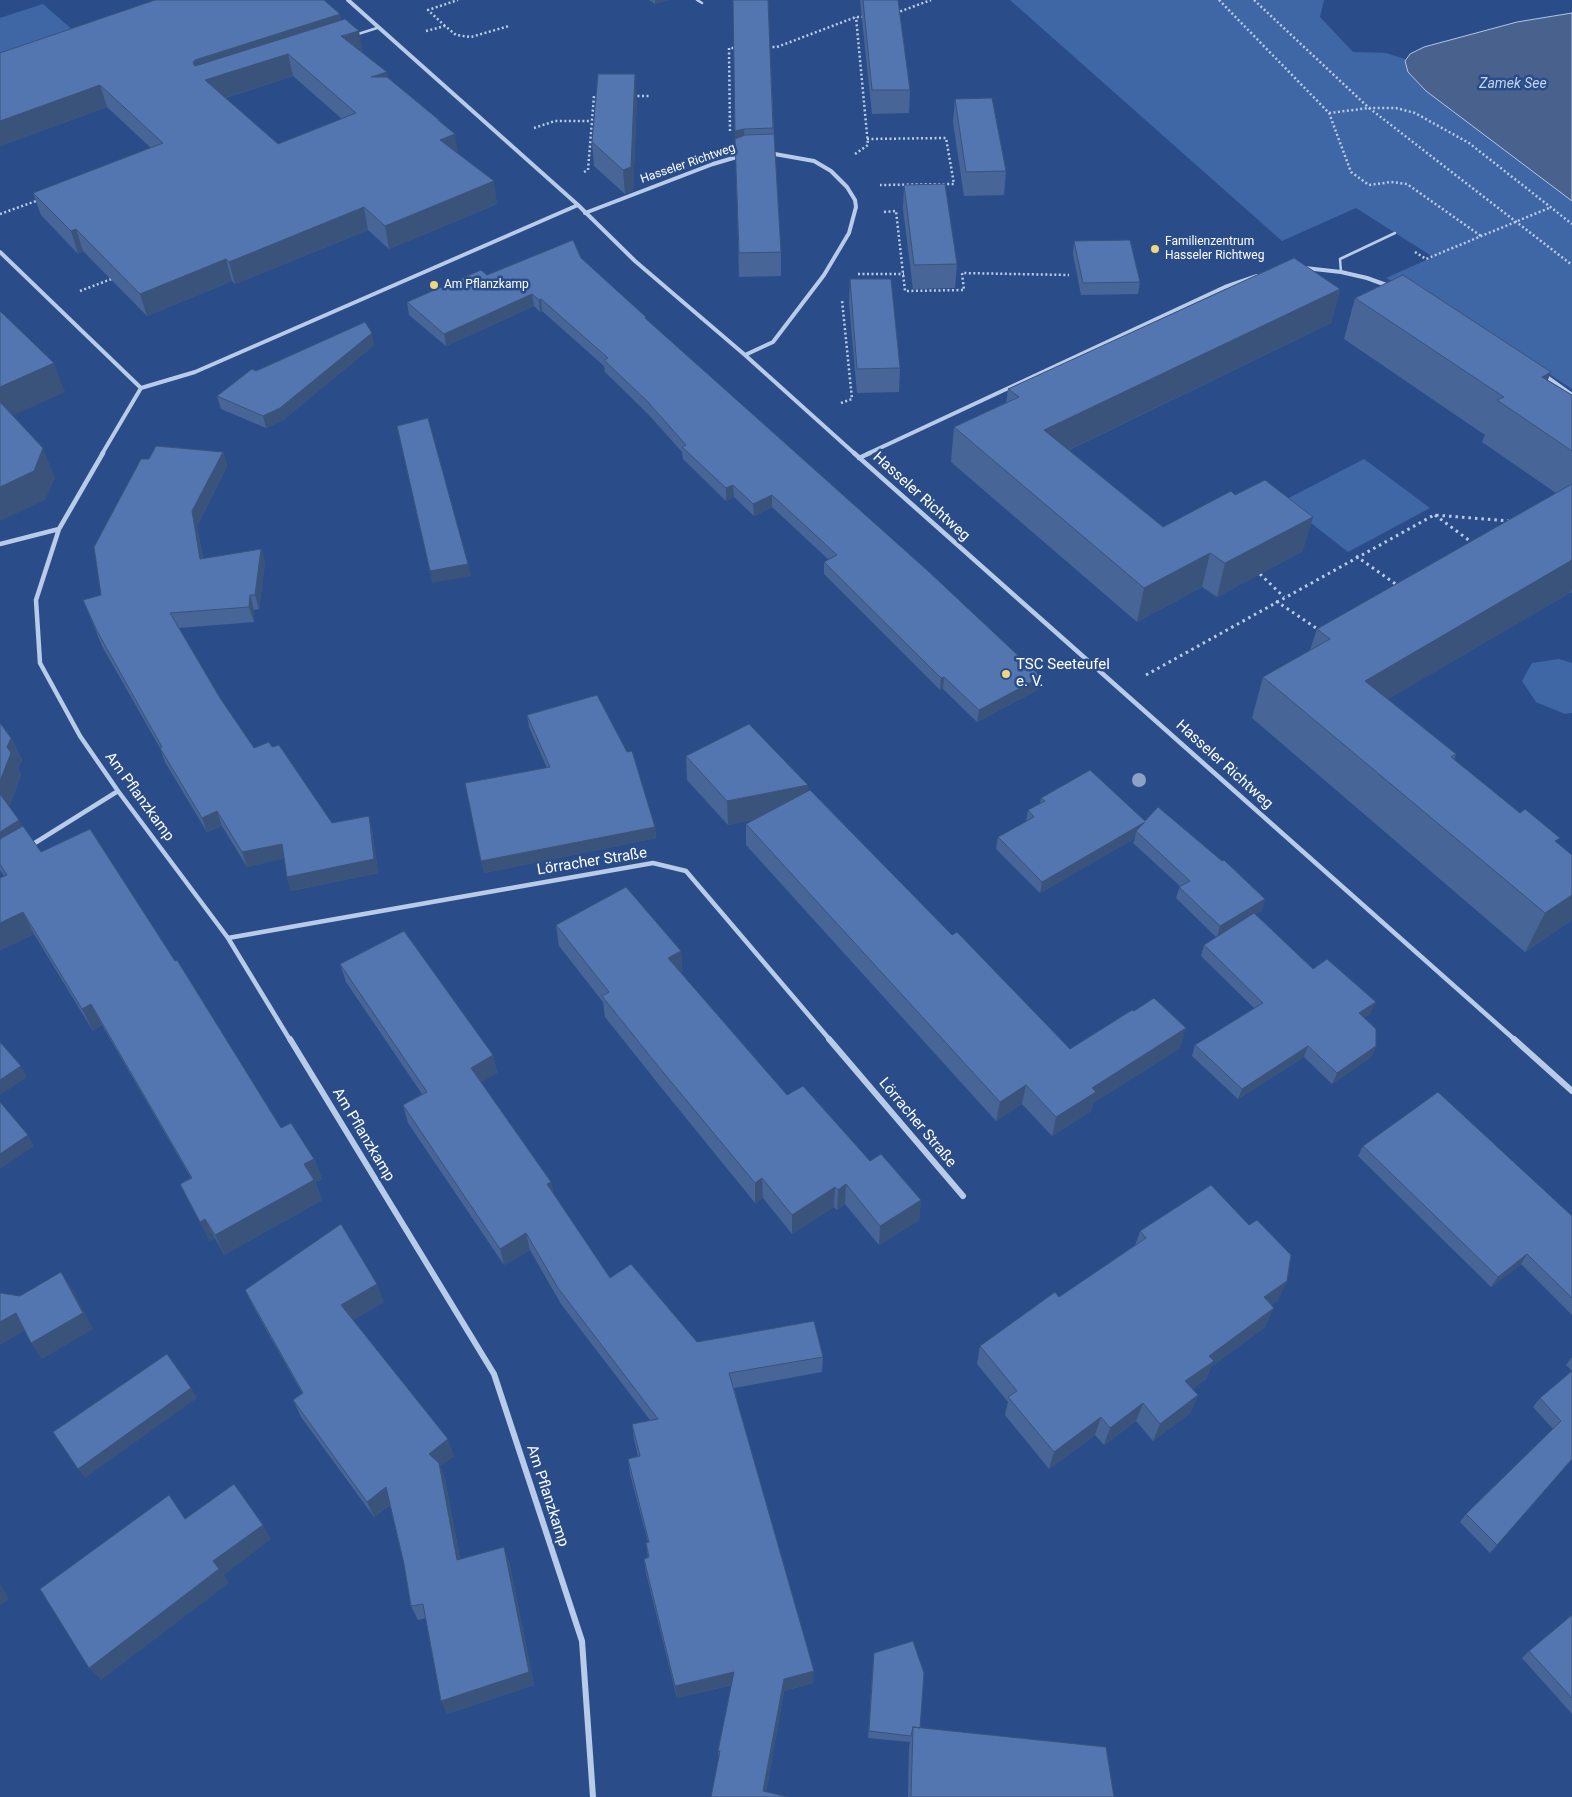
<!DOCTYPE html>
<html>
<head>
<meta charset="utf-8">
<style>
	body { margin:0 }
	canvas { display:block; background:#2a4d89 }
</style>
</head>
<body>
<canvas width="1572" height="1797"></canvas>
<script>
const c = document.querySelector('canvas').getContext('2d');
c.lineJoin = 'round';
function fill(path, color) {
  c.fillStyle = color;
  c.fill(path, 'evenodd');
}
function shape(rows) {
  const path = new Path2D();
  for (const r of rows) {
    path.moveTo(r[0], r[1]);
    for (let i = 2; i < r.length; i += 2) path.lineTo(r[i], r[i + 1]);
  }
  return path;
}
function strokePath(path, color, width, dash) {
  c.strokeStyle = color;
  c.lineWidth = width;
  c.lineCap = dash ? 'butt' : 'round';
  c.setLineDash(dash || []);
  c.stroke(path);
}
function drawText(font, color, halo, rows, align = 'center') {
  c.font = font + ' Roboto,sans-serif';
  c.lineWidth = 5;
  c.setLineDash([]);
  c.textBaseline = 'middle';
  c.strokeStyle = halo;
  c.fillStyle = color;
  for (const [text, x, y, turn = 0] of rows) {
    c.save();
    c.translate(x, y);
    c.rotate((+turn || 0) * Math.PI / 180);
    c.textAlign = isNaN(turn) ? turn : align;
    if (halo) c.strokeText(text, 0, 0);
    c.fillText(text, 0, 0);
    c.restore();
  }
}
const green = shape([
	[1010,0,1324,0,1320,17,1353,52,1386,53,1405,59,1406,65,1572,201,1572,389,1459,315,1386,278,1433,257,1356,208,1282,241],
	[43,4,75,32,0,68,0,18],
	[1364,459,1430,508,1348,552,1283,501],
	[1559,659,1572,663,1572,713,1565,714,1536,702,1522,681,1532,663]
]);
const water = shape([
	[1572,13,1572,201,1426,91,1408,72,1405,61,1410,54,1424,47,1517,22,1572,13]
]);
const pathFar1 = shape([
	[1219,0,1329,113,1351,172,1369,185,1391,182,1407,184,1481,236],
	[1254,0,1369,108,1396,108,1415,113,1469,143,1572,224],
	[896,13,931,0],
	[445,26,428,10,458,0],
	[426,31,445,26,456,35,471,37,509,26],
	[768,47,777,47,856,17,866,17],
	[633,96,650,96],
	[1329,113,1369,108,1572,265],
	[534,128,555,121,591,121],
	[730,131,729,48,736,48],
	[867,139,946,138,954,184,880,185],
	[855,154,868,145,856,17],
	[584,172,588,170,594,96,599,96],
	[884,212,896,211,905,291,964,290,962,273,1069,275],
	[0,214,39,200],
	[1415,252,1426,259,1549,208],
	[858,274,904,274],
	[80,291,114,278],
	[841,403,852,399,842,300]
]);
const path = shape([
	[1435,515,1474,544],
	[1356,556,1397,585],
	[1260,574,1284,597],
	[1276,601,1319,630],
	[1146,675,1434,515,1511,521]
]);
const service = shape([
	[697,0,702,3],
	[355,35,377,28],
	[1341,272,1340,259,1395,233]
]);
const minorFar2 = shape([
	[348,0,578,205,635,261,745,355,855,454],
	[585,213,713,164,740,156],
	[0,252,141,388],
	[1305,268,1341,272,1367,278,1389,286],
	[745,355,773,342,824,275,849,233,856,207,855,200,847,187,831,171,814,161,769,153],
	[1544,375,1572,395],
	[102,454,141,388,195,372,578,205],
	[867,454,1225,287,1257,276]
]);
const minorFar1 = shape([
	[103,453,59,529,36,600,40,663,80,736,118,791,228,938,290,1040],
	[854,453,1515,1040],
	[859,458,870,453],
	[0,544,59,529],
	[30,846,118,791],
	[228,938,653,863,686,871,830,1040]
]);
const minor = shape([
	[290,1039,494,1374,582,1641,593,1797],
	[829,1039,963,1196],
	[1514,1039,1572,1091]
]);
const trees = [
	[1139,780]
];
const wall = shape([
	[649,0,668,0,655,4],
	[768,0,774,134,781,252,781,276,739,277,735,131],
	[860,0,898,0,910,90,909,113,872,114],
	[340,14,341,20,362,53,388,79,439,120,440,122,458,154,497,204,389,249,368,230,235,284,232,281,147,316,83,251,78,254,41,215,33,193,151,148,107,107,0,146,0,53],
	[293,76,342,119,278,144,225,98],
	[637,97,633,191,625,194,594,166,592,142],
	[955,99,1006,171,1004,195,964,196,953,122],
	[904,185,957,264,955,288,913,289,903,209],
	[1074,241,1140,282,1138,294,1081,295,1073,254],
	[581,258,646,319,1039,689,977,722,943,689,940,690,824,574,824,562,829,560,772,507,754,516,734,497,726,501,683,459,682,452,648,414,605,372,604,366,542,311,540,312,534,306,446,346,409,315,407,302,487,275],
	[850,279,900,368,899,392,857,393,849,303],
	[1340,289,1331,323,1069,450,1163,527,1303,551,1217,597,1202,587,1137,622,951,462,954,427,1006,403,1008,389],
	[1355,298,1548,380,1572,395,1572,593,1571,592,1388,699,1456,754,1454,760,1557,843,1572,920,1525,952,1252,718,1263,677,1310,650,1317,629,1556,493,1482,442,1485,435,1344,339],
	[374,345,283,420,266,428,221,409,217,396,256,371],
	[223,452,227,466,197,526,203,559,261,549,265,563,259,609,254,610,254,622,179,628,220,698,254,748,272,747,332,823,369,816,372,830,378,873,291,891,287,877,284,858,247,867,222,826,207,832,165,762,160,748,102,646,83,600,101,595,149,459],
	[527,715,655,827,656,838,484,873,465,783,547,768,529,727],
	[0,723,11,738,22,760,18,768,21,775,9,807,22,827,41,852,281,1128,314,1159,322,1179,315,1182,322,1200,224,1255,215,1238,210,1241,180,1184,191,1178,102,1025,93,1031,34,934,0,950,4,876,0,870],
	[686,756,808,790,952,935,1070,1049,1180,1048,1093,1103,1091,1111,1052,1136,1022,1104,996,1121,746,845,746,824,755,819,728,825,687,780],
	[1041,798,1145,821,1262,911,1255,914,1313,969,1371,1013,1364,1018,1376,1046,1371,1057,1332,1084,1304,1057,1238,1099,1192,1056,1195,1045,1254,1008,1201,956,1204,945,1216,937,1176,898,1180,886,1133,843,1135,838,1040,893,996,849,998,837,1026,822,1028,810,1040,804],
	[556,925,681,951,682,973,681,973,787,1095,870,1161,921,1200,919,1220,879,1245,845,1204,837,1210,834,1207,792,1234,763,1198,755,1203,660,1086,605,1017,603,1002,559,946],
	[340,964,493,1055,497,1073,481,1082,551,1182,553,1193,610,1278,697,1342,823,1357,822,1372,734,1388,813,1683,784,1691,766,1792,711,1797,719,1757,718,1751,732,1685,677,1698,646,1573,644,1559,648,1558,646,1543,648,1542,630,1474,628,1459,638,1456,634,1439,632,1424,650,1420,561,1304,530,1250,504,1265,408,1123,403,1105,422,1094,346,982],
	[1363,1146,1572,1216,1572,1315,1521,1264,1491,1287,1358,1156],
	[1140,1231,1278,1300,1271,1305,1265,1327,1211,1367,1206,1379,1192,1389,1198,1395,1190,1413,1153,1441,1136,1421,1104,1445,1095,1435,1049,1469,1005,1415,1008,1402,977,1364,980,1346,1059,1297,1135,1246],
	[245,1290,384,1302,353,1320,454,1456,440,1466,445,1479,460,1559,509,1561,534,1685,447,1714,426,1618,418,1620,411,1606,404,1564,390,1505,374,1517,301,1417,293,1400,302,1393,254,1308],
	[1572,1357,1572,1371,1566,1365],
	[1572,1371,1572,1459,1490,1553,1460,1522,1466,1514,1553,1429,1533,1407,1540,1398],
	[1572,1615,1572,1714,1522,1658,1529,1651],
	[873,1661,920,1728,1114,1797,908,1797,909,1747,910,1742,868,1738]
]);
const shadedWall = shape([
	[655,0,668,0,655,4],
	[340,14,344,36,359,31,363,52,345,58,288,54,293,76,211,102,193,63,195,60],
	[387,72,391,94,371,77],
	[635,74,637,97,633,191,625,194,623,170],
	[100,85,107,107,0,146,0,121],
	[438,120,439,120,442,139,455,134,458,156,443,162],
	[744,129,745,151,736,154,735,131],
	[494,181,497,204,389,249,385,226],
	[364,207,368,230,235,284,229,262],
	[76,229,83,251,78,254,71,231],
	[226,259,232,281,147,316,140,294],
	[1340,289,1331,323,1039,464,1044,430],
	[532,294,534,306,446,346,444,334],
	[541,299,542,311,540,312,539,300],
	[372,333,374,345,283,420,266,428,263,416],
	[54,363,65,392,1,421,0,417,0,387],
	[1551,372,1535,413,1542,377],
	[43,448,55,478,45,500,0,521,0,487],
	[223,452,227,466,197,526,205,574,200,559,192,511],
	[733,485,734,497,726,501,726,488],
	[772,495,772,507,754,516,753,504],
	[1313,517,1303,551,1217,597,1225,563],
	[261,549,265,563,259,609,255,595],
	[1210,553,1202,587,1137,622,1144,588],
	[1572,560,1572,589,1571,592,1351,721,1365,681],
	[468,564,471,576,432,583,430,571],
	[250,595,254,610,254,622,249,607],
	[944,677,943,689,940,690,941,678],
	[1041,677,1039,689,977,722,979,710],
	[11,738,22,760,18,768,21,775,8,811,0,796,0,781,7,747],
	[808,785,808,808,728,825,727,801],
	[217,811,222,826,207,832,202,818],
	[369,816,372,830,378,873,291,891,287,877],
	[19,820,29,842,0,861,0,832],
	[1145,822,1136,831,1135,838,1040,893,1042,882],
	[655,827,656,838,484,873,481,861],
	[282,844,287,858,247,867,242,852],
	[1572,895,1572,920,1525,952,1545,913],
	[1265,899,1262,911,1217,938,1220,926],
	[23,912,34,934,0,950,0,923],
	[681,951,682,973,670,979,668,958],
	[1376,1002,1371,1013,1355,1024,1359,1013],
	[91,1004,102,1025,93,1031,82,1009],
	[1186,1028,1180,1048,1093,1103,1091,1111,1052,1136,1056,1117,1092,1088],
	[1308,1046,1304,1057,1238,1099,1242,1089],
	[1376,1046,1371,1057,1332,1084,1337,1073],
	[493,1055,497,1073,475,1086,471,1068],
	[21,1066,27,1077,0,1095,0,1080],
	[1026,1085,1022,1104,996,1121,1000,1102],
	[28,1135,34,1146,0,1169,0,1154],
	[314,1159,322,1179,315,1182,322,1200,224,1255,215,1235,304,1164],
	[762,1178,763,1198,755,1203,755,1183],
	[551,1182,554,1199,547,1184],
	[846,1184,845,1204,837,1210,838,1190],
	[835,1187,834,1207,792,1234,792,1215],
	[921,1200,919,1220,879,1245,880,1226],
	[205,1219,215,1238,210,1241,200,1222],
	[526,1233,530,1250,504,1265,500,1249],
	[1527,1254,1521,1264,1491,1287,1498,1277],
	[61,1272,72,1289,93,1329,42,1359,31,1343],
	[1287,1281,1278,1300,1255,1316,1264,1297],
	[377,1284,384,1302,348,1323,341,1305],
	[1274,1308,1265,1327,1211,1367,1206,1379,1178,1399,1185,1381,1209,1356],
	[16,1313,27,1329,0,1345,0,1322],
	[191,1388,197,1398,85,1478,78,1469],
	[1198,1395,1190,1413,1153,1441,1160,1424],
	[1143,1403,1136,1421,1104,1445,1110,1428],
	[1101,1417,1095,1435,1049,1469,1054,1452],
	[448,1439,454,1456,440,1466,445,1479,463,1575,457,1560,429,1454],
	[386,1487,393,1502,374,1517,367,1502],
	[263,1525,271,1539,224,1575,229,1583,101,1680,89,1668,213,1561],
	[504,1547,509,1561,534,1685,447,1714,441,1701],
	[0,1584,9,1599,0,1605],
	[814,1671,813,1683,784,1691,765,1797,763,1791,784,1679],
	[734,1672,735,1684,677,1698,675,1686]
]);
const building = shape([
	[155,0,324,0,340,14,195,60,193,63,195,66,345,19,359,31,341,36,387,72,371,77,387,77,439,120,438,120,455,134,440,140,494,181,385,226,364,207,229,262,226,259,140,294,76,229,71,231,33,193,163,143,100,85,0,121,0,53,155,0],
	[288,54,356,113,278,144,205,80,288,54],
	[733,0,768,0,773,128,744,129,735,131,733,0],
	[863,0,898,0,910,90,872,90,863,0],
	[598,74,635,74,631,167,623,170,592,142,598,74],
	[992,98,1006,171,966,172,955,99,992,98],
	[774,134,781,252,739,253,735,139,745,135,774,134],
	[945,184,957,264,914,265,904,185,945,184],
	[573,240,581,258,646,317,645,318,928,571,1041,677,979,710,944,677,941,678,824,562,837,555,772,495,753,504,733,485,726,488,682,447,686,445,648,402,604,360,608,358,541,299,539,300,532,294,444,334,407,302,481,270,487,275,573,240],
	[1130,240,1140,282,1083,283,1074,241,1130,240],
	[1294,258,1340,289,1044,430,1163,527,1231,491,1235,495,1265,480,1313,517,1225,563,1210,553,1144,588,954,427,1019,397,1008,389,1294,258],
	[1403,275,1551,372,1542,377,1572,395,1572,451,1497,400,1504,397,1355,298,1403,275],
	[850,279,891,279,900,368,857,369,850,279],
	[0,311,54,363,0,387,0,311],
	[365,322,372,333,280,408,263,416,217,396,252,369,256,371,365,322],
	[0,402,43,448,34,471,0,487,0,402],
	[428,418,468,564,430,571,397,426,428,418],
	[156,446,223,452,192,511,200,559,261,549,255,595,250,595,249,607,170,613,220,698,254,748,269,742,272,747,279,745,332,823,369,816,374,859,287,877,282,844,242,852,217,811,202,818,160,748,162,747,97,631,83,600,101,595,94,547,141,459,149,459,156,446],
	[1572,484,1572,560,1365,681,1456,754,1451,757,1520,813,1525,809,1560,838,1555,841,1572,855,1572,895,1545,913,1263,677,1330,639,1317,629,1572,484],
	[597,695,627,752,632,751,655,827,481,861,465,783,550,767,527,715,597,695],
	[0,723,11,738,7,747,11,753,0,781,0,723],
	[749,724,808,785,727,801,686,756,749,724],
	[1090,770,1145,821,1158,807,1222,861,1224,860,1265,899,1220,926,1179,887,1190,881,1136,831,1145,822,1042,882,998,837,1034,817,1028,810,1045,801,1041,798,1090,770],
	[810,790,952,935,957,932,1070,1049,1132,1010,1134,1011,1154,998,1186,1028,1092,1088,1096,1092,1056,1117,1026,1085,1000,1102,746,824,810,790],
	[0,794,19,820,0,832,0,794],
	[23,826,41,852,90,829,175,961,177,960,281,1128,291,1123,314,1159,304,1164,314,1180,215,1235,205,1219,200,1222,180,1184,192,1178,91,1004,82,1009,23,912,0,923,0,878,7,875,0,864,0,839,23,826],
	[626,887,681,951,668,958,787,1095,803,1086,870,1161,881,1154,921,1200,880,1226,846,1184,838,1190,835,1187,792,1215,762,1178,755,1183,658,1066,602,996,609,992,556,925,626,887],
	[1254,913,1313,969,1327,959,1376,1002,1359,1013,1376,1029,1376,1046,1337,1073,1308,1046,1242,1089,1195,1045,1263,1003,1204,945,1254,913],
	[404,931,493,1055,471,1068,551,1182,547,1184,610,1278,631,1264,697,1342,814,1321,823,1357,729,1373,814,1671,784,1679,763,1791,788,1797,711,1797,720,1751,718,1751,734,1672,675,1686,644,1559,649,1557,646,1543,649,1542,628,1459,640,1456,632,1424,658,1419,558,1288,526,1233,500,1249,403,1105,427,1092,340,964,404,931],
	[0,1042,21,1066,0,1080,0,1042],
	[1438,1092,1572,1216,1572,1298,1527,1254,1498,1277,1363,1146,1438,1092],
	[0,1102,28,1135,0,1154,0,1102],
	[1211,1185,1249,1225,1257,1220,1291,1255,1287,1281,1264,1297,1274,1308,1209,1356,1214,1361,1185,1381,1198,1395,1160,1424,1143,1403,1110,1428,1101,1417,1054,1452,1008,1397,1017,1391,980,1346,1055,1292,1059,1297,1146,1238,1140,1231,1211,1185],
	[341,1224,377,1284,341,1305,448,1439,429,1454,439,1463,457,1560,504,1547,529,1672,441,1701,423,1604,411,1606,404,1564,386,1487,367,1502,293,1400,303,1393,245,1290,341,1224],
	[61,1272,83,1313,31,1343,16,1313,0,1322,0,1293,20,1296,61,1272],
	[167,1354,191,1388,78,1469,53,1432,167,1354],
	[1572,1371,1572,1459,1497,1545,1466,1514,1561,1421,1540,1398,1572,1371],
	[234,1484,263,1525,213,1561,219,1569,89,1668,40,1589,169,1495,185,1519,234,1484],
	[1572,1615,1572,1698,1529,1651,1572,1615],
	[913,1641,924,1673,920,1728,913,1727,911,1736,869,1731,874,1653,913,1641],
	[913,1727,1106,1747,1114,1797,911,1797,913,1727]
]);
const markers = [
	[1155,249,5,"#efd680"],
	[434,285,5,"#efd680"],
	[1006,674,5,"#efd680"]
];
const farStreetnames = [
	["Hasseler Richtweg",688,164,-19]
];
const farPoinames = [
	["Familienzentrum",1165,242],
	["Hasseler Richtweg",1165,256],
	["Am Pflanzkamp",444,285]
];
const farWaternames = [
	["Zamek See",1513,84]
];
const streetNames = [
	["Hasseler Richtweg",921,497,42],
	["Hasseler Richtweg",1224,765,42],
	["Am Pflanzkamp",139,797,54],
	["Lörracher Straße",592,862,-9],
	["Lörracher Straße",917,1123,50],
	["Am Pflanzkamp",363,1135,59],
	["Am Pflanzkamp",547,1496,72]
];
const poiNames = [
	["TSC Seeteufel",1016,665],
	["e. V.",1016,682]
];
fill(green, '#3f66a5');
fill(water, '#49628d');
strokePath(water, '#adc5e9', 1);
strokePath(pathFar1, '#b8cbe9', 2.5, [2, 2.5]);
strokePath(path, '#b8cbe9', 3, [2.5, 4]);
strokePath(service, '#b8cbe9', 2.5);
strokePath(minorFar2, '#b8cbe9', 4);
strokePath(minorFar1, '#b8cbe9', 4.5);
strokePath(minor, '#b8cbe9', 6);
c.fillStyle = '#8ca1c6';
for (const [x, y] of trees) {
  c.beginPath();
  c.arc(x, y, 7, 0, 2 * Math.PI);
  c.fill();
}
fill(wall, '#476597');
fill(shadedWall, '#3a537b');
fill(building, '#5376b0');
strokePath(building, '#3a537b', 1);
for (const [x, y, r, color] of markers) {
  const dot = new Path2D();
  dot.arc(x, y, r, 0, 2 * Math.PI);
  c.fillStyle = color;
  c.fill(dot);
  strokePath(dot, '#2a4d89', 2);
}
drawText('12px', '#fff', '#2a4d89', farStreetnames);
drawText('12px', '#fff', '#2a4d89', farPoinames, 'left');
drawText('italic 14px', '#c4d5f0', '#2a4d89', farWaternames);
drawText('15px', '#fff', '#2a4d89', streetNames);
drawText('15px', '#fff', '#2a4d89', poiNames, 'left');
</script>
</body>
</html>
